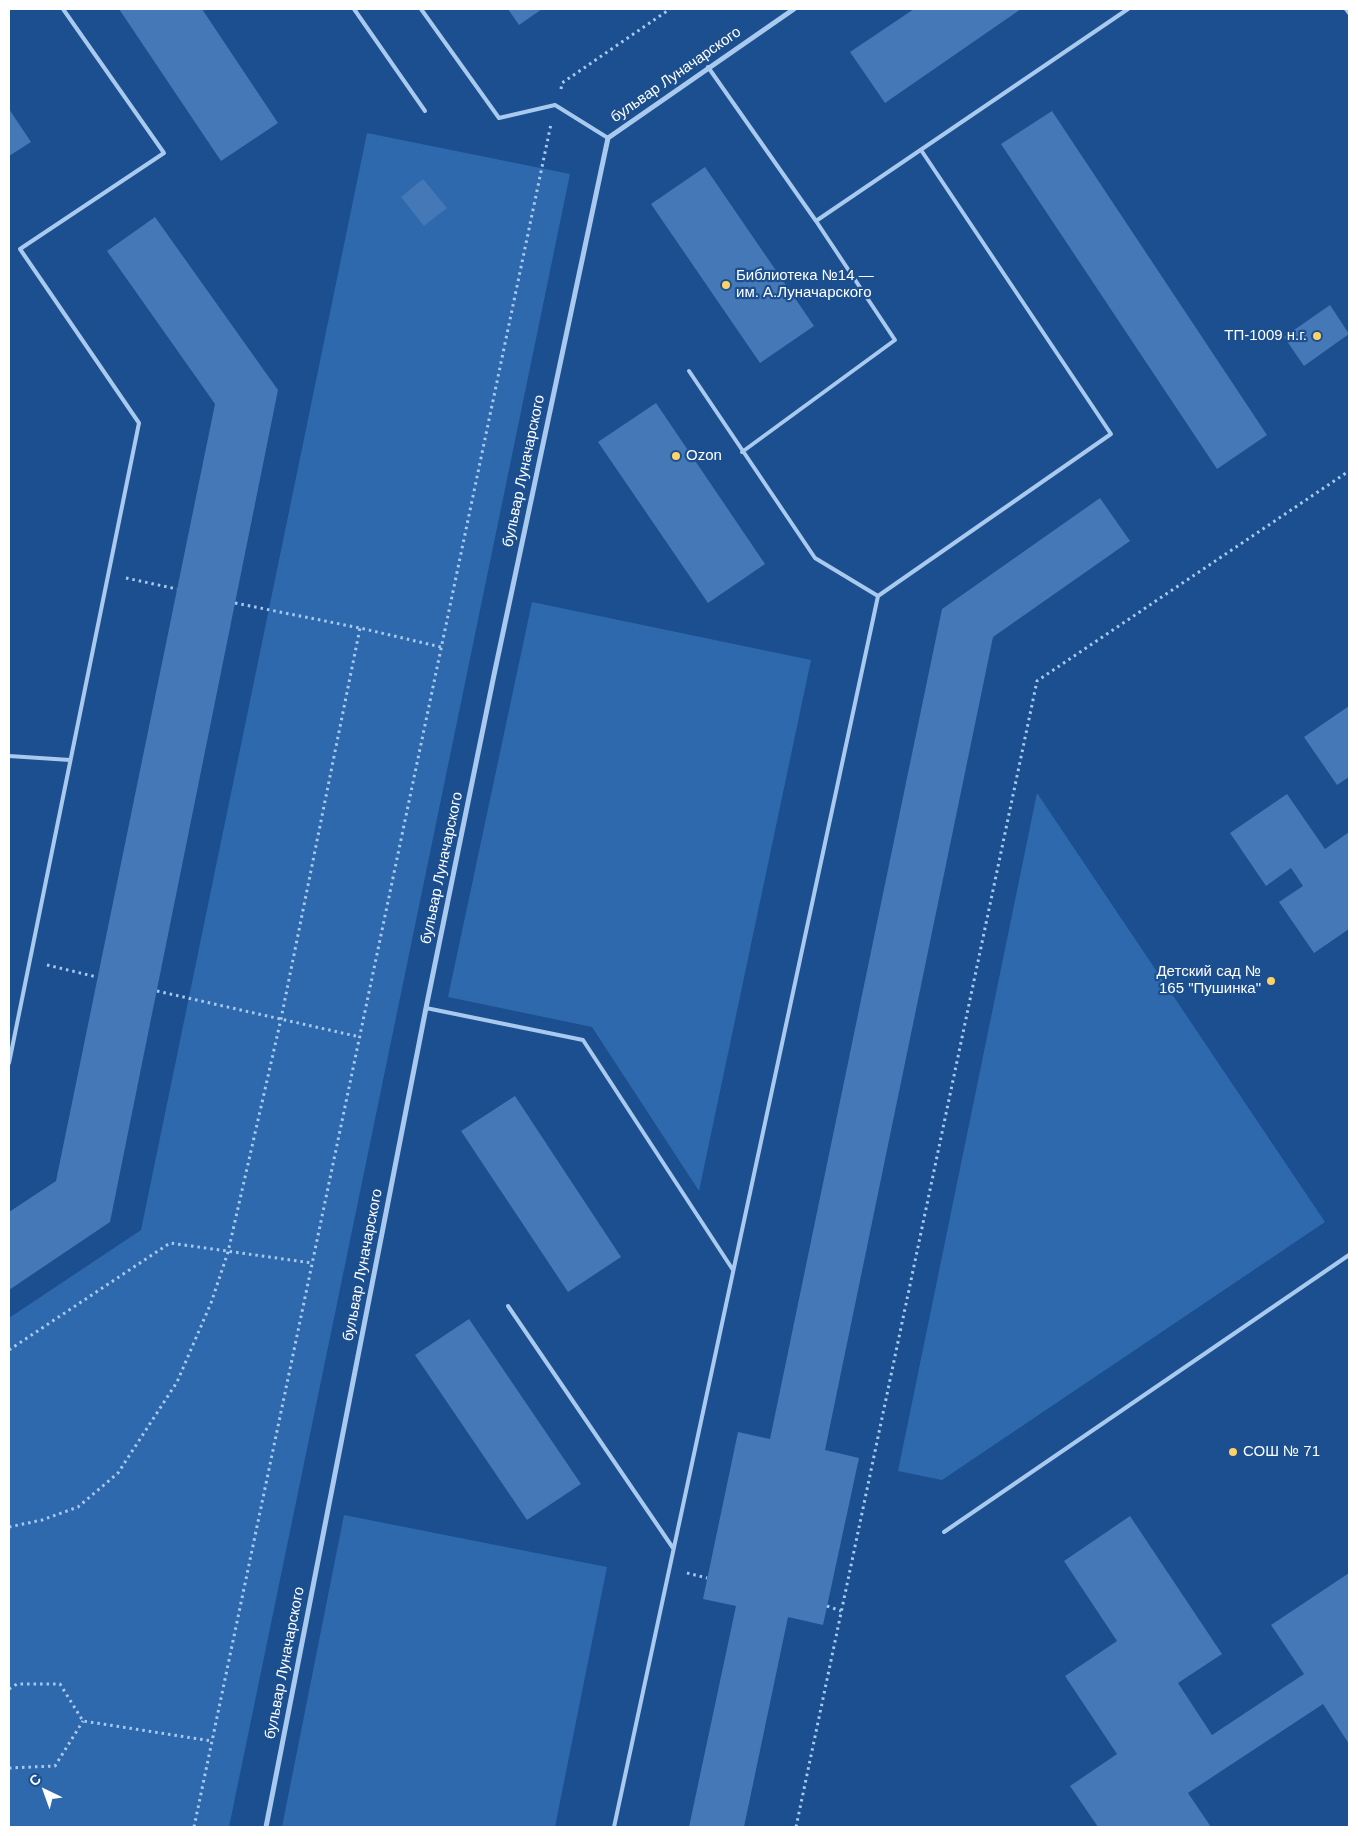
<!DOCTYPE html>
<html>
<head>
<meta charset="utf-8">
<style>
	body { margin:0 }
	#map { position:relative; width:1358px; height:1836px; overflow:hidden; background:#1b4f8f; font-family:Helvetica,sans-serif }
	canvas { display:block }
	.frame { position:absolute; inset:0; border:10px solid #fff; pointer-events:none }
	.north { position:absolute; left:20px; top:1766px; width:50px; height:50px; -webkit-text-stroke:4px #1b4f8f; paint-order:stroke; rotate:318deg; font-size:14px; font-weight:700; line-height:20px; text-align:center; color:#fff }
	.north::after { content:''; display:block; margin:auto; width:18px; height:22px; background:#fff; clip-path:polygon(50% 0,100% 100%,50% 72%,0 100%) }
</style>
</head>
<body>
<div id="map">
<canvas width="1358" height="1836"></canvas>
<div class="frame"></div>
<div class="north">С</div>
</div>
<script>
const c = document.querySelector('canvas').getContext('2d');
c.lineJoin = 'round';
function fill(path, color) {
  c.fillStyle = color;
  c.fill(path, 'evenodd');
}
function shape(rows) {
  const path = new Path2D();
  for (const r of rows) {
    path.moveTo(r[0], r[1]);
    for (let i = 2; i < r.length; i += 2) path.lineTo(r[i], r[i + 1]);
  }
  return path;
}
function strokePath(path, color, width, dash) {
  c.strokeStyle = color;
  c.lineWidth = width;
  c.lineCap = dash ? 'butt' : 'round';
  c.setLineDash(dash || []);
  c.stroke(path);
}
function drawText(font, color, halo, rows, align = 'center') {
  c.font = font + ' Helvetica,sans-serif';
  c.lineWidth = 4.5;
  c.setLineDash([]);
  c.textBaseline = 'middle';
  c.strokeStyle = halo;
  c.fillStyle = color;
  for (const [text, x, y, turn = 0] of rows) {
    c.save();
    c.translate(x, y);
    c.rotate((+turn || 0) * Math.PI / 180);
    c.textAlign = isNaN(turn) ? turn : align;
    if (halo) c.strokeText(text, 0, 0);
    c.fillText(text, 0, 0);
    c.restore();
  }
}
const green = shape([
	[367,133,570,174,229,1827,9,1827,9,1318,141,1230],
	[532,602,811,660,699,1191,592,1027,448,997],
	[1037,793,1325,1222,942,1480,898,1471],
	[344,1515,607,1567,555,1827,282,1827]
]);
const building = shape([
	[119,9,202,9,278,123,221,161],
	[508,9,542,9,519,25],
	[914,9,1021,9,885,103,850,52],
	[9,109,31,142,9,156],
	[1052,111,1267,435,1217,469,1001,144],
	[705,167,814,326,760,363,651,204],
	[423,179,447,208,424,226,401,197],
	[155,217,278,390,110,1222,9,1290,9,1212,56,1181,215,404,107,251],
	[1330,305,1349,334,1304,366,1284,337],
	[656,403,765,564,708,603,598,442],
	[1100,498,1130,541,993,637,825,1450,859,1458,823,1625,788,1617,744,1827,689,1827,736,1606,703,1599,738,1432,770,1439,942,609],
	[1349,706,1349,777,1337,785,1304,737],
	[1287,794,1325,849,1349,832,1349,929,1314,953,1279,902,1303,886,1291,868,1266,886,1230,833],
	[515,1096,621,1257,568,1292,461,1131],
	[469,1319,581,1484,527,1520,415,1355],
	[1130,1516,1222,1654,1178,1683,1212,1735,1304,1674,1271,1625,1349,1573,1349,1744,1323,1704,1188,1793,1211,1827,1098,1827,1070,1786,1117,1754,1065,1676,1117,1641,1064,1561]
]);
const path = shape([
	[561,89,562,83,670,9],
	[126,578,177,589],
	[235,603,360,628,441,647],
	[47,965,97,977],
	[157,991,360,1037],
	[9,1350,170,1243,312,1263],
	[9,1527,42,1520,78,1507,118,1473,177,1382,211,1303,228,1252,281,1019,360,628],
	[687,1573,707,1578],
	[827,1606,841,1611],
	[9,1689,17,1684,60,1684,83,1721,212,1741],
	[9,1768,55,1766,83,1721],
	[194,1827,551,124],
	[796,1827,1037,681,1349,471]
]);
const service = shape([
	[354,9,425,111],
	[421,9,499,118,555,105,608,138],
	[1346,9,1349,13],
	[708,67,816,221,895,340,742,452],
	[816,221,1128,9],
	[689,371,815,558,878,596],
	[9,756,70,760],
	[426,1008,583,1040,733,1270],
	[9,1063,139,423,20,249,164,153,63,9],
	[508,1306,673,1548],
	[944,1532,1349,1255],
	[614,1827,878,596,1111,434,921,150]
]);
const minor = shape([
	[266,1827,426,1008,494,675,608,138,794,9]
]);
const markers = [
	[726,285,5,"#ffd166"],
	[1317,336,5,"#ffd166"],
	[676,456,5,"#ffd166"],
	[1271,981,5,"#ffd166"],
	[1233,1452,5,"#ffd166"]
];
const streetNames = [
	["бульвар Луначарского",676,75,-35],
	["бульвар Луначарского",524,471,-78],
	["бульвар Луначарского",442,868,-78],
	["бульвар Луначарского",363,1265,-79],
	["бульвар Луначарского",285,1663,-79]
];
const poiNames = [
	["Библиотека №14 —",736,276],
	["им. А.Луначарского",736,293],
	["ТП-1009 н.г.",1307,336,"right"],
	["Ozon",686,456],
	["Детский сад №",1261,972,"right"],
	["165 \"Пушинка\"",1261,989,"right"],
	["СОШ № 71",1243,1452]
];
fill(green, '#2e69ad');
fill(building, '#4478b7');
strokePath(path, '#a9c9ee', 3, [2.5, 4]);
strokePath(service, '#a9c9ee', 4);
strokePath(minor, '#a9c9ee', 5);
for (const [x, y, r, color] of markers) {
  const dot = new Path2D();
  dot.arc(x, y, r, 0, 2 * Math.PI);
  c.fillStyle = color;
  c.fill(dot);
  strokePath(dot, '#1b4f8f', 2);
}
drawText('15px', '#fff', '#1b4f8f', streetNames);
drawText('15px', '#fff', '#1b4f8f', poiNames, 'left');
</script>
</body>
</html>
